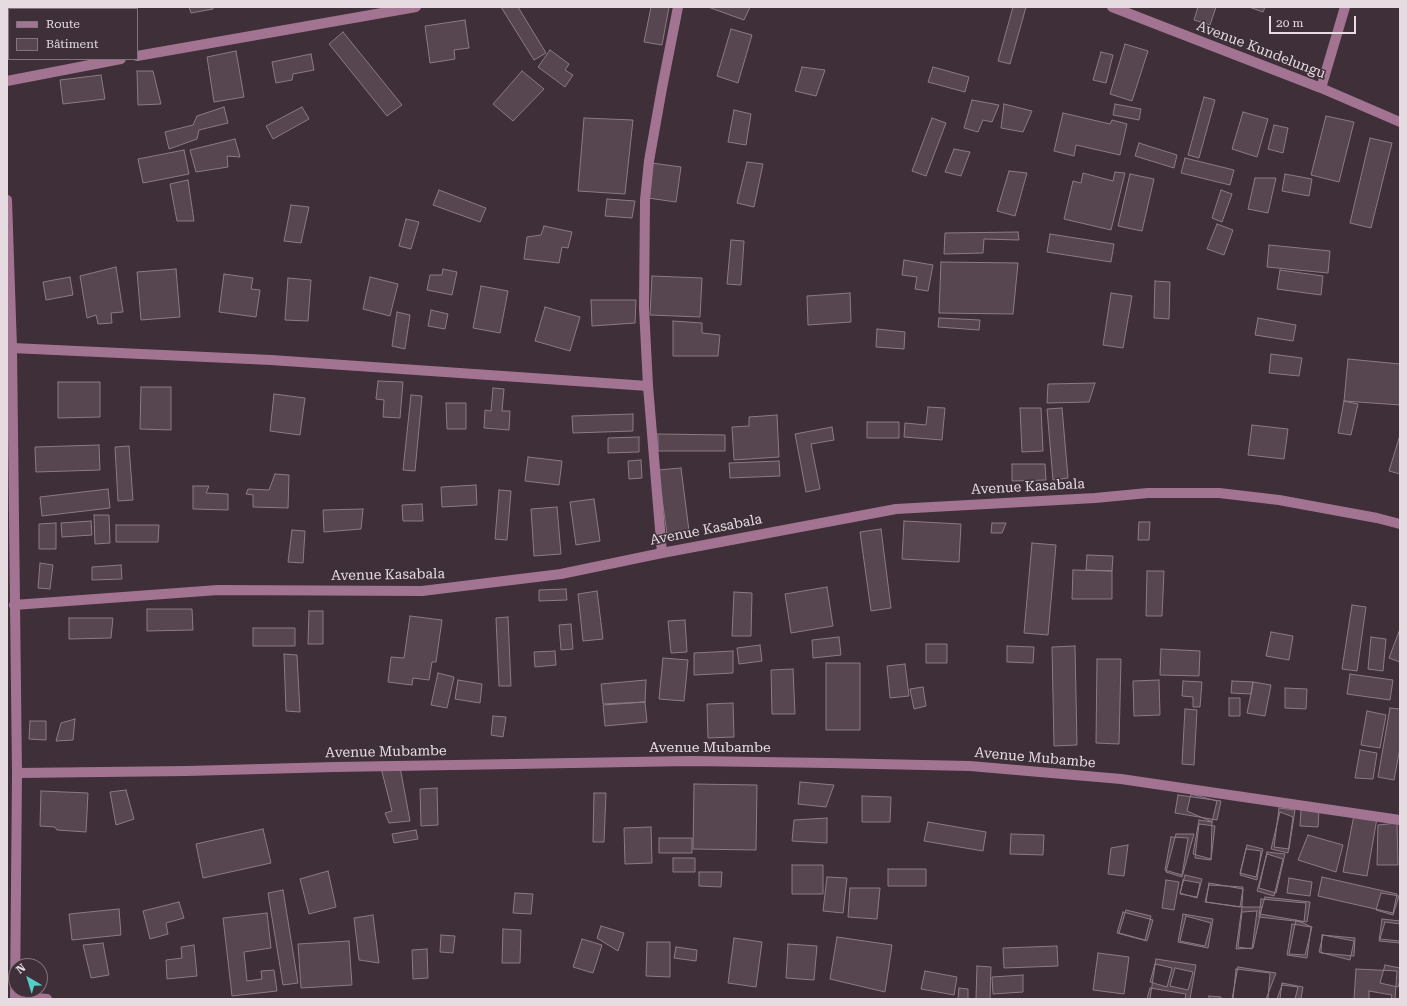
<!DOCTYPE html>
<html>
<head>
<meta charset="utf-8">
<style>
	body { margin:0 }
	#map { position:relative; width:1407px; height:1006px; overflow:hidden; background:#3e2f38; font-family:"Roboto Serif",serif }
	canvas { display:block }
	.frame { position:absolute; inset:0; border:8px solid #e5dbe1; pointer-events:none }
	.legend { position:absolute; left:8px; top:8px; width:130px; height:52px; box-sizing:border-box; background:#3e2f38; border:1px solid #81747c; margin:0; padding:5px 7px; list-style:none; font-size:12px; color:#e5dbe1 }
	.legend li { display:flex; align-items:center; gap:8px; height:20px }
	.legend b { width:20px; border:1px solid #81747c }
	.north { position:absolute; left:8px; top:958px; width:40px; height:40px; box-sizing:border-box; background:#3e2f38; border:1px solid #81747c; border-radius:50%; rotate:322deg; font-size:11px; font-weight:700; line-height:16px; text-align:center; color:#e5dbe1 }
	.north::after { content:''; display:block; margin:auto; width:14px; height:18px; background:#54cdc8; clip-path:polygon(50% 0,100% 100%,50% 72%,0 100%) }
	.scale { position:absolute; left:1269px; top:16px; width:87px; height:18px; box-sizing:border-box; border:2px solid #e5dbe1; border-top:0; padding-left:5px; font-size:12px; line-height:14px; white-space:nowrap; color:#e5dbe1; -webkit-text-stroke:3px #3e2f38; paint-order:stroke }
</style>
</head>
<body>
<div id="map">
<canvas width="1407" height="1006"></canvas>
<div class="frame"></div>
<ul class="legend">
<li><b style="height:5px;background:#a37492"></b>Route</li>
<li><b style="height:11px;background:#574650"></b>Bâtiment</li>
</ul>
<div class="north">N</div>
<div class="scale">20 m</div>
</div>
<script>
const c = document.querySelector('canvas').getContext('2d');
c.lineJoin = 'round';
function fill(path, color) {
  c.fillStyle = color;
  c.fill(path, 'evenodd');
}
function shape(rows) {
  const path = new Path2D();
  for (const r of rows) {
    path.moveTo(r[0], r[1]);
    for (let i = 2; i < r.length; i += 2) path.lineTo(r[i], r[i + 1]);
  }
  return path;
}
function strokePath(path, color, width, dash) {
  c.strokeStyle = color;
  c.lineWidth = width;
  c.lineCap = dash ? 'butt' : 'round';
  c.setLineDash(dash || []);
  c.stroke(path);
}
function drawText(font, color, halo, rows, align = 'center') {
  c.font = font + ' "Roboto Serif",serif';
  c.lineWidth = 3;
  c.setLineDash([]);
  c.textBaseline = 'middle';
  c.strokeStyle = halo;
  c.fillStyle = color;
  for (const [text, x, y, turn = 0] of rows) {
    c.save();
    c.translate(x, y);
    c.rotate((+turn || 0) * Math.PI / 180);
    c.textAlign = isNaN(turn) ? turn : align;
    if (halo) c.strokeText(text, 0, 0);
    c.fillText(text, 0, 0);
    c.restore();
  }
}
const building = shape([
	[189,7,213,7,213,9,191,13,189,7],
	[501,7,518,7,546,53,534,60,501,7],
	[651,7,669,7,662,45,644,42,651,7],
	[708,7,750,7,744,20,708,7],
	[1013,7,1026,7,1010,64,998,61,1013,7],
	[1198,7,1216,7,1210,25,1194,20,1198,7],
	[1249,7,1265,7,1263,12,1249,7],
	[465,20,469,48,454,50,455,59,430,63,425,26,465,20],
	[731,29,752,35,738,83,717,76,731,29],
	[343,32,402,105,387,116,329,44,343,32],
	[1125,44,1148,51,1132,101,1110,94,1125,44],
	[550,50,569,64,565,70,573,75,565,87,538,67,550,50],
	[236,51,244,97,214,102,207,57,236,51],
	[1101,52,1113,55,1106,83,1093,80,1101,52],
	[311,54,314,70,293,74,292,80,276,83,272,62,311,54],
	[802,67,825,70,816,96,795,91,802,67],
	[933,67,969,77,965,92,928,82,933,67],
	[137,71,153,71,161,104,138,105,137,71],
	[522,71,544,89,513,121,493,104,522,71],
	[101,75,105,99,63,104,60,80,101,75],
	[1204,97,1215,100,1199,158,1188,155,1204,97],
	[972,100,999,105,992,122,983,120,978,132,964,128,972,100],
	[1004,104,1032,111,1023,132,1001,128,1004,104],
	[1115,104,1141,109,1139,120,1113,115,1115,104],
	[224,107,228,123,199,130,197,139,169,149,165,132,193,125,197,116,224,107],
	[302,107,309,119,273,139,266,126,302,107],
	[734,110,751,114,746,145,728,142,734,110],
	[1243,112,1268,119,1257,157,1232,149,1243,112],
	[1063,113,1110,124,1112,120,1127,124,1120,155,1076,145,1074,156,1054,151,1063,113],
	[1326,116,1354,122,1339,182,1311,175,1326,116],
	[584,118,633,120,625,194,578,191,584,118],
	[932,118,946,123,926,176,912,171,932,118],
	[1274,125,1288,128,1283,153,1268,149,1274,125],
	[1370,138,1392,143,1371,228,1350,223,1370,138],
	[235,139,240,157,227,156,228,167,196,172,190,150,235,139],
	[1139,143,1177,155,1174,168,1135,156,1139,143],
	[954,149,970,152,961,176,945,172,954,149],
	[184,150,189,174,143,183,138,159,184,150],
	[1185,158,1234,170,1230,185,1181,173,1185,158],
	[747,162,763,164,754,207,737,203,747,162],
	[652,163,681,167,676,202,648,198,652,163],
	[1009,171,1027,173,1015,216,997,211,1009,171],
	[1115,172,1125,173,1111,230,1064,219,1073,181,1081,183,1083,173,1113,181,1115,172],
	[1130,174,1154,179,1142,231,1118,226,1130,174],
	[1285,174,1312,179,1309,196,1282,191,1285,174],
	[1255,178,1276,178,1268,213,1248,209,1255,178],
	[188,180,194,221,177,221,170,184,188,180],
	[439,190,486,208,480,222,433,205,439,190],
	[1221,190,1232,194,1222,222,1212,218,1221,190],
	[607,199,635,201,632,218,605,216,607,199],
	[291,205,309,207,301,243,284,241,291,205],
	[406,219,419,222,411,249,399,246,406,219],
	[1217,224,1233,230,1224,255,1207,249,1217,224],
	[544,226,572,232,568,248,562,247,559,263,524,259,527,237,541,235,544,226],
	[1018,232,1019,240,984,239,983,253,944,254,945,233,1018,232],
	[1050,234,1114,244,1111,262,1047,252,1050,234],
	[731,240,744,241,741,285,727,284,731,240],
	[1269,245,1330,251,1328,273,1267,267,1269,245],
	[904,260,933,265,928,291,915,289,917,277,902,275,904,260],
	[941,262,1018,263,1013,314,939,313,941,262],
	[116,267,123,312,111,313,112,323,98,324,96,315,87,318,80,276,116,267],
	[176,269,180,317,141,320,137,272,176,269],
	[443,269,457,272,452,295,427,290,430,275,442,275,443,269],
	[1280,270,1323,276,1321,295,1277,289,1280,270],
	[224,274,253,278,251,289,260,290,256,317,219,312,224,274],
	[652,276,702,278,700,317,650,315,652,276],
	[70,277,73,295,46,300,43,282,70,277],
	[370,277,398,284,390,316,363,309,370,277],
	[288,278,311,280,308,321,285,320,288,278],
	[1155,281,1170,282,1169,319,1154,318,1155,281],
	[481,286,508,291,500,333,473,328,481,286],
	[850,293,851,322,808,325,807,296,850,293],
	[1111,293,1132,296,1123,348,1103,345,1111,293],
	[591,300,636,300,635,323,592,326,591,300],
	[545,307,580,317,570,351,535,341,545,307],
	[431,310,448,314,445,329,428,326,431,310],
	[397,312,410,315,405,349,392,346,397,312],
	[939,318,980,320,979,330,938,327,939,318],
	[1258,318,1296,325,1293,341,1255,335,1258,318],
	[673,321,702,323,702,333,720,335,718,356,673,356,673,321],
	[877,329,905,332,904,349,876,347,877,329],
	[1271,354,1302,358,1299,376,1269,373,1271,354],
	[1348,359,1400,364,1400,405,1344,401,1348,359],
	[378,381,403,382,400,418,383,417,384,400,376,399,378,381],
	[58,382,100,382,100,417,58,418,58,382],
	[1095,383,1089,402,1047,403,1048,384,1095,383],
	[141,387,171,387,171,430,140,429,141,387],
	[493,388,504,389,502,411,510,411,509,430,484,428,485,410,491,411,493,388],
	[274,394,305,398,300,435,270,431,274,394],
	[411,395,422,396,415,471,403,470,411,395],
	[1344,401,1358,404,1351,435,1338,433,1344,401],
	[446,403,466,403,466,429,447,429,446,403],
	[928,407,945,408,942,440,904,437,905,423,926,425,928,407],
	[1020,408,1041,408,1043,451,1022,452,1020,408],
	[1062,408,1068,478,1053,480,1047,409,1062,408],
	[633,414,633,431,573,433,572,416,633,414],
	[777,415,779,457,734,460,732,427,749,426,749,417,777,415],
	[867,422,899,422,899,438,867,438,867,422],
	[1252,425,1288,429,1284,459,1248,455,1252,425],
	[832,427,834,440,811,444,820,489,806,492,795,434,832,427],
	[658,434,725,435,725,451,658,451,658,434],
	[1400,435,1400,474,1389,471,1400,435],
	[639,437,639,452,608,453,608,438,639,437],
	[99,445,100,470,36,472,35,447,99,445],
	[129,446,133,500,118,501,115,447,129,446],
	[528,457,562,461,559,485,525,481,528,457],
	[641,460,642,478,629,479,628,461,641,460],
	[779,461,780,476,730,478,729,463,779,461],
	[1012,464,1045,464,1046,480,1012,481,1012,464],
	[681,468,689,531,667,534,658,470,681,468],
	[275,474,289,475,288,508,253,507,253,495,246,494,248,489,269,490,275,474],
	[476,485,477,505,442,507,441,487,476,485],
	[193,486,209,486,206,493,228,494,228,510,193,509,193,486],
	[108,489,110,508,42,516,40,497,108,489],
	[499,490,511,491,507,540,495,539,499,490],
	[594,499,600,541,576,545,570,502,594,499],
	[422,504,423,521,403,521,402,505,422,504],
	[557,507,561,554,534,556,531,509,557,507],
	[363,509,361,529,324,532,323,510,363,509],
	[94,515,109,515,110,543,95,544,94,515],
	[91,521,92,535,62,537,61,523,91,521],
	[904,521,961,524,959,562,902,559,904,521],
	[1139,522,1150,522,1149,540,1138,540,1139,522],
	[56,523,56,549,39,549,39,524,56,523],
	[992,523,1006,523,1002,533,991,533,992,523],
	[116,525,159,525,158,542,116,542,116,525],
	[881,529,891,608,871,611,860,532,881,529],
	[292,530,305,531,303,563,288,562,292,530],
	[1032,543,1056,545,1048,635,1024,633,1032,543],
	[1087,555,1113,556,1112,571,1086,570,1087,555],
	[40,563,53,565,50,589,38,588,40,563],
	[121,565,122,579,92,580,92,567,121,565],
	[1073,570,1112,571,1112,599,1072,599,1073,570],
	[1147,571,1164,571,1162,616,1146,616,1147,571],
	[827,587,833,626,791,633,785,594,827,587],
	[566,589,567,600,539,601,539,590,566,589],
	[597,591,603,639,583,641,578,594,597,591],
	[734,592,752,593,751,636,732,636,734,592],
	[1352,605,1366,607,1357,671,1342,669,1352,605],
	[147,609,192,609,193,630,147,631,147,609],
	[309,611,323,611,323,644,308,644,309,611],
	[410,616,442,620,436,662,432,662,429,680,413,678,412,685,388,682,391,657,404,658,410,616],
	[508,617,511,686,499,686,496,618,508,617],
	[69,618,113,618,111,638,69,639,69,618],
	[685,620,687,652,671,653,668,621,685,620],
	[571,624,573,649,561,650,559,625,571,624],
	[253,628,295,628,295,646,253,646,253,628],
	[1400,629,1400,662,1389,658,1400,629],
	[1271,632,1293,636,1289,660,1266,656,1271,632],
	[839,637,841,655,813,658,812,640,839,637],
	[1371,637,1386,639,1383,671,1368,669,1371,637],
	[926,644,947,644,947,663,926,663,926,644],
	[760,645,762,661,739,664,737,648,760,645],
	[1007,646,1034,647,1033,663,1007,662,1007,646],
	[1075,646,1077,745,1054,746,1052,647,1075,646],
	[1161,649,1200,651,1199,676,1160,675,1161,649],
	[555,651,556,665,535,667,534,652,555,651],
	[733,651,733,673,694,675,694,653,733,651],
	[284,654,297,655,300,712,286,711,284,654],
	[663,658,688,660,684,701,659,699,663,658],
	[1097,659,1121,659,1119,744,1096,743,1097,659],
	[826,663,860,663,860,730,826,730,826,663],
	[905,664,909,696,890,698,887,666,905,664],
	[793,669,795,714,772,714,771,670,793,669],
	[438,673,454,677,447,708,431,705,438,673],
	[1350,674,1393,680,1390,700,1347,694,1350,674],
	[458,680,482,684,480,703,455,699,458,680],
	[646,680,645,702,603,704,601,684,646,680],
	[1159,680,1160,715,1134,716,1133,681,1159,680],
	[1183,681,1202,682,1200,707,1193,707,1193,697,1182,696,1183,681],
	[1232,681,1253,682,1251,694,1231,693,1232,681],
	[1253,682,1271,685,1265,716,1247,713,1251,694,1253,682],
	[923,687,926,706,914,709,910,689,923,687],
	[1285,688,1307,689,1306,709,1285,708,1285,688],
	[1229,698,1240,698,1240,716,1229,716,1229,698],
	[645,702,647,722,605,726,603,705,645,702],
	[733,703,734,737,708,738,707,704,733,703],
	[1390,708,1400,709,1400,748,1394,780,1378,777,1390,708],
	[1185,709,1197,710,1194,765,1182,764,1185,709],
	[1367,711,1386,715,1380,748,1361,745,1367,711],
	[493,716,506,717,503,737,491,735,493,716],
	[75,719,73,740,56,741,61,723,75,719],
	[30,721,46,721,46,740,29,739,30,721],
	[1360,750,1377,753,1373,779,1355,778,1360,750],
	[400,767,410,821,389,823,385,813,392,811,381,768,400,767],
	[800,782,834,785,826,807,798,804,800,782],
	[694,784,757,785,756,850,693,849,694,784],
	[437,788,438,825,421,826,420,789,437,788],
	[126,790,134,819,116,825,110,792,126,790],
	[41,791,88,793,86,832,57,830,55,827,40,826,41,791],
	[594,793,606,793,604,842,593,842,594,793],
	[1191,794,1217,801,1212,822,1187,811,1191,794],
	[1178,795,1221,801,1217,820,1175,813,1178,795],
	[862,796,891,797,890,822,862,822,862,796],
	[1279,808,1295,810,1289,849,1274,847,1279,808],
	[1301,809,1319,810,1318,827,1300,826,1301,809],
	[1280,812,1293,817,1288,853,1271,849,1280,812],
	[1354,815,1377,818,1367,876,1343,872,1354,815],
	[827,818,827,843,792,841,794,820,827,818],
	[1199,820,1212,822,1211,859,1193,854,1199,820],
	[928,822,986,832,983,851,924,841,928,822],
	[1397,823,1398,865,1377,865,1378,825,1397,823],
	[1199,824,1215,826,1211,860,1195,858,1199,824],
	[651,827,652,863,625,864,624,828,651,827],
	[263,829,271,863,203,878,196,844,263,829],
	[416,830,418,839,394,843,392,834,416,830],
	[1011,834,1044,835,1043,855,1010,854,1011,834],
	[1176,834,1194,834,1182,877,1166,872,1176,834],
	[1308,835,1343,845,1336,872,1298,860,1308,835],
	[1171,837,1188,838,1182,875,1165,870,1171,837],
	[659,838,692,838,692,853,659,853,659,838],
	[1128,845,1124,876,1108,874,1111,848,1128,845],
	[1247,845,1263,849,1256,877,1240,873,1247,845],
	[1246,849,1261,851,1257,880,1240,875,1246,849],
	[1267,852,1285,854,1276,893,1259,888,1267,852],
	[1267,854,1283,859,1274,896,1257,891,1267,854],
	[673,858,695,858,695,872,673,872,673,858],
	[792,865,823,865,823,894,792,894,792,865],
	[888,869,926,869,926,886,888,886,888,869],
	[328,871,336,907,309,914,300,879,328,871],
	[699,872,722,872,721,887,699,886,699,872],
	[1185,875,1202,879,1197,898,1180,893,1185,875],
	[827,877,847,878,843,913,823,911,827,877],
	[1322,877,1397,894,1393,913,1318,896,1322,877],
	[1289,878,1312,882,1310,896,1287,893,1289,878],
	[1166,880,1179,882,1174,910,1162,908,1166,880],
	[1183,880,1200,883,1197,897,1180,894,1183,880],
	[1209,883,1243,889,1240,907,1206,902,1209,883],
	[1209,885,1243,887,1242,907,1205,902,1209,885],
	[850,888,880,888,877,919,848,917,850,888],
	[283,890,298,983,283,985,268,893,283,890],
	[515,893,533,894,531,914,513,913,515,893],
	[1381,893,1399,896,1393,915,1376,910,1381,893],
	[1265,897,1310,902,1307,922,1260,914,1265,897],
	[1261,899,1306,903,1304,922,1259,917,1261,899],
	[179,902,184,918,166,923,168,934,150,939,143,911,179,902],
	[1242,907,1262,907,1253,948,1236,949,1242,907],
	[119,909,121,935,72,940,69,914,119,909],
	[1126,910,1151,916,1145,940,1119,933,1126,910],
	[1257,911,1252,949,1238,947,1242,912,1257,911],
	[1123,912,1153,920,1147,941,1117,933,1123,912],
	[267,913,271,948,244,952,247,981,262,979,261,971,274,970,277,991,232,996,223,918,267,913],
	[1183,914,1213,919,1208,948,1178,942,1183,914],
	[373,915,379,963,359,960,354,918,373,915],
	[1186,916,1211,923,1205,946,1180,941,1186,916],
	[1382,919,1400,921,1400,943,1379,941,1382,919],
	[1296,920,1312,927,1305,955,1289,954,1296,920],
	[1385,922,1400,924,1400,941,1380,939,1385,922],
	[1292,924,1311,927,1307,958,1287,955,1292,924],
	[601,926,624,933,618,951,597,938,601,926],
	[503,929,521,930,520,963,502,963,503,929],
	[441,935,455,936,453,953,440,952,441,935],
	[1322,935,1355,938,1354,956,1321,953,1322,935],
	[1323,935,1354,941,1350,960,1319,952,1323,935],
	[837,937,892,945,885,992,830,979,837,937],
	[734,938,762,942,756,987,728,983,734,938],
	[582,939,602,945,593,973,573,967,582,939],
	[349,941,352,985,301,988,298,944,349,941],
	[647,942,670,942,670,977,646,976,647,942],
	[103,943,109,975,91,978,83,945,103,943],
	[788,944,817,946,814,980,786,978,788,944],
	[194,945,197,976,167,979,166,960,182,958,181,947,194,945],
	[1057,946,1058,966,1004,968,1003,948,1057,946],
	[676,947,697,950,696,961,674,958,676,947],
	[427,949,428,978,413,979,412,950,427,949],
	[1098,953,1129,957,1124,994,1093,990,1098,953],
	[1156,959,1196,965,1190,999,1150,999,1156,959],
	[1155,964,1172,968,1167,987,1150,982,1155,964],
	[1385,965,1400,968,1400,980,1398,987,1380,983,1385,965],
	[977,966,991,967,990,999,976,999,977,966],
	[1238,967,1276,973,1266,999,1232,999,1238,967],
	[1175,968,1193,972,1188,990,1170,986,1175,968],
	[1236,969,1270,973,1268,999,1233,999,1236,969],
	[1356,969,1397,971,1395,999,1354,999,1356,969],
	[925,971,957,977,954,995,921,989,925,971],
	[1023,975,1023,992,993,994,992,977,1023,975],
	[1282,983,1303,987,1301,999,1280,999,1282,983],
	[1282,985,1298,987,1295,999,1277,999,1282,985],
	[959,988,968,989,968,999,958,999,959,988],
	[1150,988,1186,994,1185,999,1147,999,1150,988],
	[1369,991,1392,995,1391,999,1369,999,1369,991],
	[1209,996,1221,997,1221,999,1209,999,1209,996]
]);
const minor = shape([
	[1112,7,1321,88,1400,122],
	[137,56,416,7],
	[7,81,121,59],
	[1321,88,1345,7],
	[7,200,12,348,17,773,15,999],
	[12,348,271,360,648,386],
	[662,553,648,386,644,308,645,200,649,161,662,88,678,7],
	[14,605,218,590,422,591,561,574,662,553,896,509,1095,498,1148,493,1219,493,1279,500,1377,518,1400,524],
	[17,773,187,771,335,767,691,761,830,763,970,766,1121,779,1400,820],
	[15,996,47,999]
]);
const streetNames = [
	["Avenue Kundelungu",1261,50,21],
	["Avenue Kasabala",1028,487,-3],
	["Avenue Kasabala",706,530,-11],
	["Avenue Kasabala",388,575,-1],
	["Avenue Mubambe",710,748],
	["Avenue Mubambe",386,752,-1],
	["Avenue Mubambe",1035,758,5]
];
fill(building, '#574650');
strokePath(building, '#8c7a85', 1);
strokePath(minor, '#a37492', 10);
drawText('14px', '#e5dbe1', '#3e2f38', streetNames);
</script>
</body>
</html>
